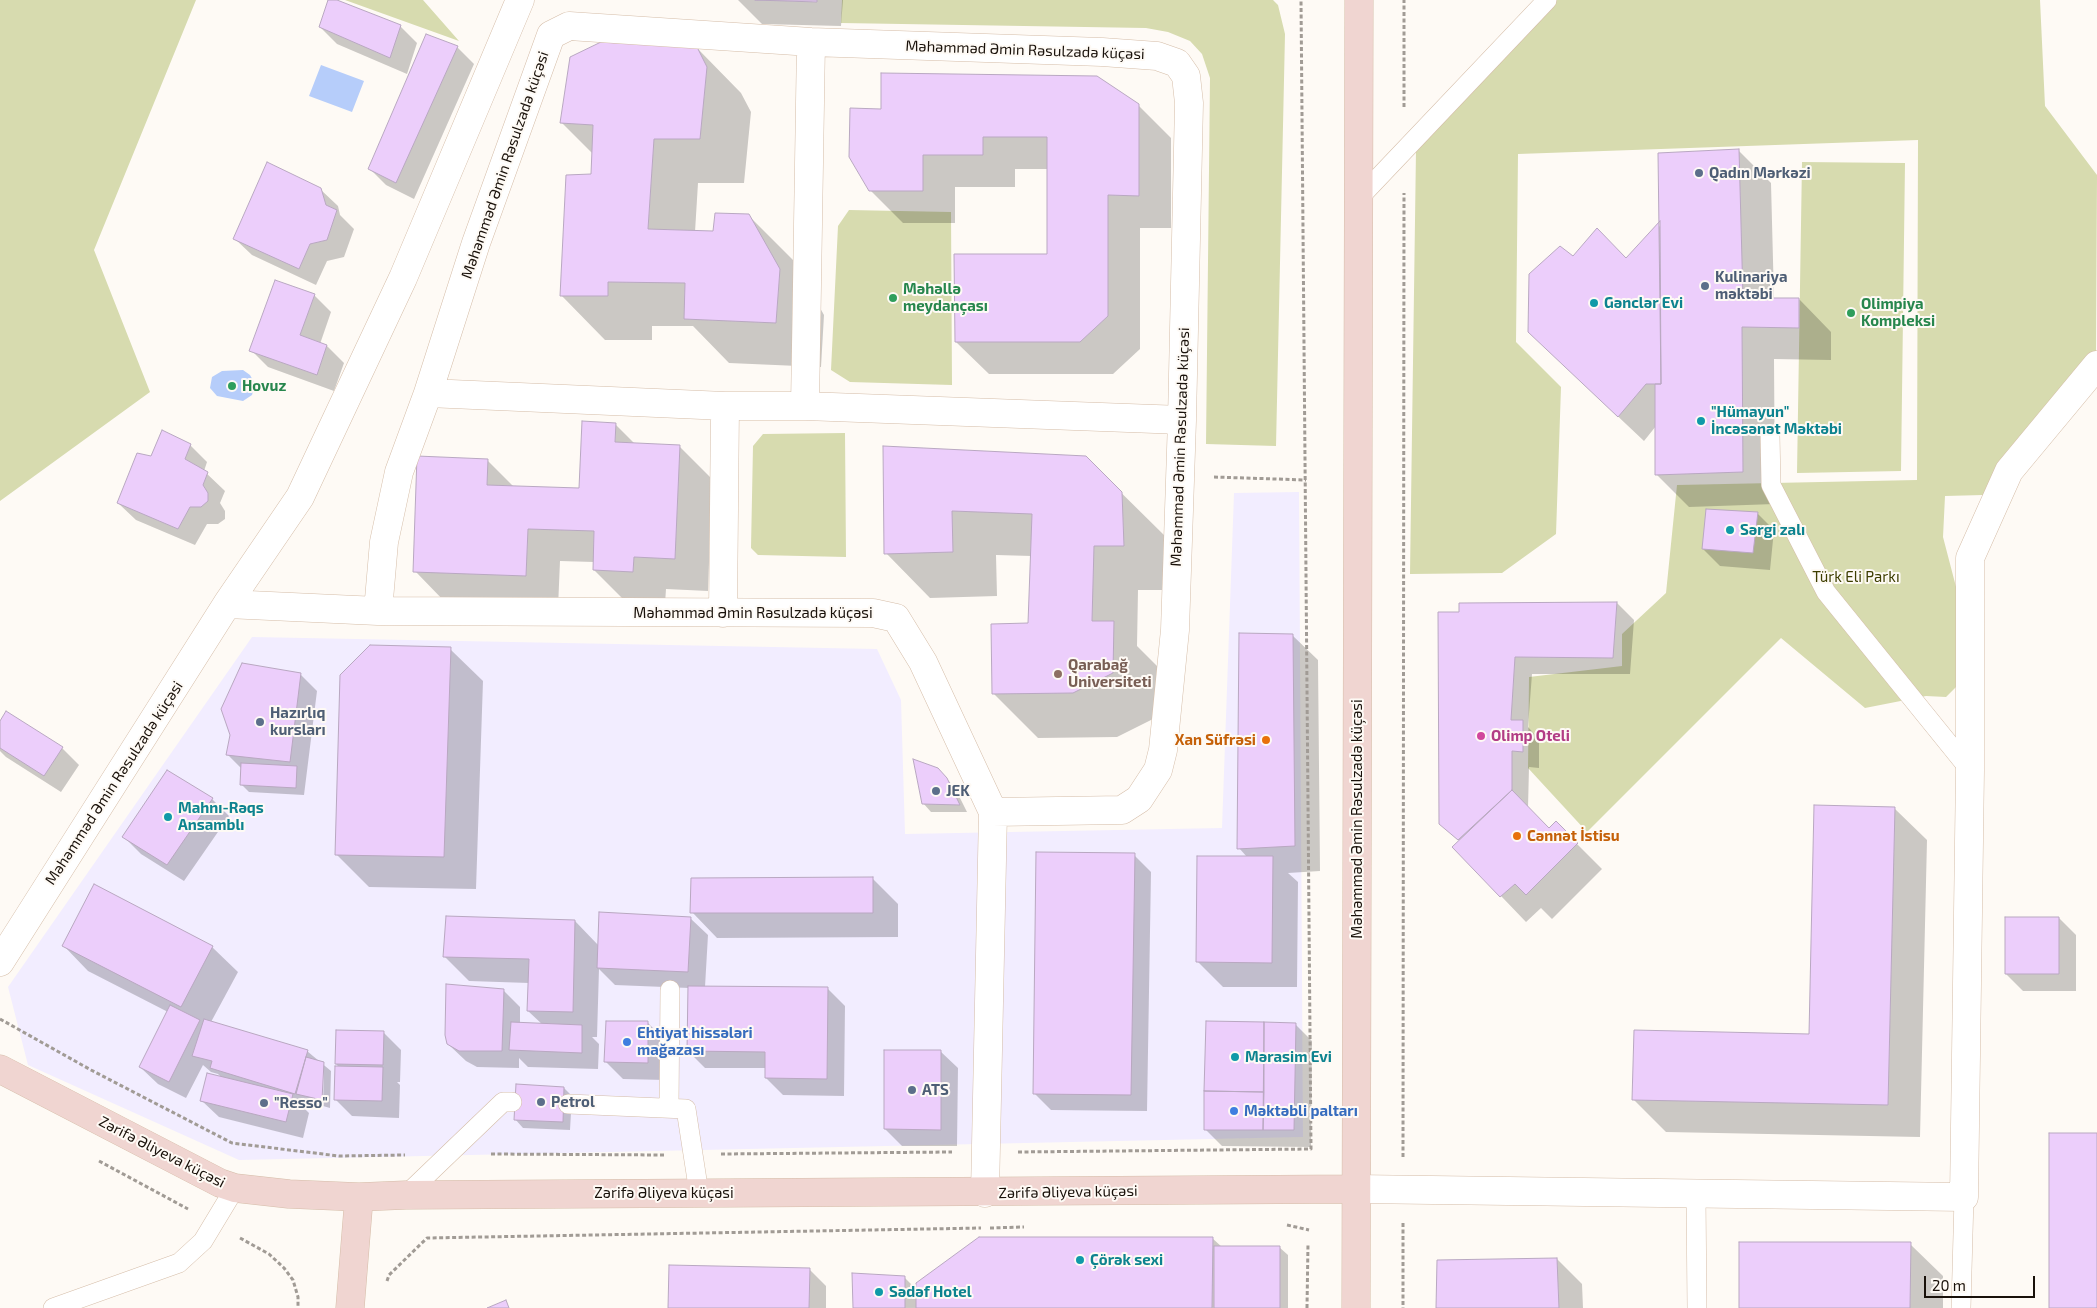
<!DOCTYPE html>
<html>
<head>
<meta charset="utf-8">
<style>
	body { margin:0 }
	#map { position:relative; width:2097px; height:1308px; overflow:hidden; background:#fefaf5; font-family:"Exo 2",sans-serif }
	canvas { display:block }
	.scale { position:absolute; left:1924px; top:1276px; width:111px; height:22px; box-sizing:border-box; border:2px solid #19110a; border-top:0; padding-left:6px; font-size:15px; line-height:18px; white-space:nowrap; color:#19110a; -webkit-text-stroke:4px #fefaf5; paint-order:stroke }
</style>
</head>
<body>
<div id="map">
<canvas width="2097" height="1308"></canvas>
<div class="scale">20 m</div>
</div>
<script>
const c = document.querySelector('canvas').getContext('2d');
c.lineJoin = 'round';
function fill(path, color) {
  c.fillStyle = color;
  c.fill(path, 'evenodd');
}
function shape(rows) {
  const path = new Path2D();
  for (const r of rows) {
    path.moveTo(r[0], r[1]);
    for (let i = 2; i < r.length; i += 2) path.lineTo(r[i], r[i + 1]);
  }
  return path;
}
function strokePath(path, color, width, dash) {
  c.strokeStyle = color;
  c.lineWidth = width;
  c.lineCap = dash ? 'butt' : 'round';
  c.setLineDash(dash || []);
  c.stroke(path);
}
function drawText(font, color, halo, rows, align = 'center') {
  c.font = font + ' "Exo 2",sans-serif';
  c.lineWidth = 4;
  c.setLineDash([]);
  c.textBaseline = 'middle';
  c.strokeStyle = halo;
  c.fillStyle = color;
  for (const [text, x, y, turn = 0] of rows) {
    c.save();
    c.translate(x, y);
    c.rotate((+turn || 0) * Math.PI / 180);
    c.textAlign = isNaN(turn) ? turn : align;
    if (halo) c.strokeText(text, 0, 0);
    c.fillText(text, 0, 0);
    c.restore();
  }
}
const commercial = shape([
	[1299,492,1303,1137,239,1160,28,1065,8,987,252,637,877,649,901,700,905,834,1222,828,1234,493]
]);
const green = shape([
	[0,0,196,0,94,250,150,392,0,501],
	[345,0,423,0,459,41],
	[842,0,1273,0,1278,5,1285,34,1276,446,1206,444,1210,78,1202,54,1190,41,1168,32,1146,28,841,23],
	[1556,0,2040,0,2045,106,2097,175,2096,354,1983,495,1945,496,1943,537,1961,606,1960,683,1946,697,1926,696,1865,708,1781,638,1587,832,1528,768,1529,677,1622,666,1622,634,1666,593,1677,485,1917,480,1918,140,1518,154,1516,342,1561,387,1556,534,1502,573,1410,574,1416,150],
	[1802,162,1905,163,1901,471,1797,473],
	[849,210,951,212,952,385,850,382,831,370,838,226],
	[845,433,846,557,758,555,751,548,753,446,763,434]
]);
const water = shape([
	[321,65,364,81,352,112,309,96],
	[243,370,250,375,255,384,252,395,243,401,217,396,210,388,212,377,222,371]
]);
const shadow = shape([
	[329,0,400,26,417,43,407,74,337,44,320,27],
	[738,0,843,0,841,26,762,24],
	[457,47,474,64,414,199,386,185,369,168],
	[697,48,741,93,751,112,744,183,698,183,695,232,714,233,749,216,793,260,824,315,821,367,729,363,693,326,652,326,652,340,605,340,561,295,592,175,593,154,562,123],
	[1138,105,1171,138,1171,228,1140,228,1140,349,1113,374,989,374,956,342,1048,255,1048,169,1015,169,1015,187,955,187,955,223,903,223,870,190,850,156],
	[1738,150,1771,183,1774,299,1799,299,1831,332,1831,360,1774,359,1775,504,1689,507,1656,474,1656,426,1644,441,1555,357,1573,257,1626,259],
	[320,189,338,206,340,215,354,229,344,257,327,261,316,285,252,255,234,238],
	[314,295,331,312,320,344,327,346,344,363,334,391,268,367,251,350],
	[615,424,636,445,679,446,712,479,708,591,666,589,665,604,626,602,594,570,594,562,560,561,558,608,447,604,415,571,487,460,515,488,580,490],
	[190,445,207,462,204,471,225,491,220,503,225,511,225,519,218,524,207,524,195,545,136,520,118,503,151,458],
	[885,447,1085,457,1166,537,1168,590,1138,590,1137,646,1158,667,1157,717,1117,737,1038,738,994,694,1030,624,1032,556,996,555,997,596,930,598,886,553],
	[1757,513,1774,530,1770,570,1720,566,1703,549],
	[1617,603,1634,620,1630,674,1532,674,1528,727,1539,739,1539,768,1529,767,1528,808,1549,829,1556,823,1602,869,1552,919,1541,908,1526,922,1454,847,1464,844,1441,823,1460,613],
	[1292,635,1318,660,1320,871,1288,873,1298,882,1297,987,1223,987,1198,962,1247,857,1239,848],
	[450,649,483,681,476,889,369,887,336,854],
	[300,674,317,691,304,795,249,792,241,784,242,769,228,755],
	[0,723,62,748,79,765,61,792,6,757,0,751],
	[946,778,955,788,967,812,931,812,923,803],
	[212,799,229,816,184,881,141,854,124,837],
	[1894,808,1927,840,1920,1137,1666,1132,1633,1099,1810,1035],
	[1134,855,1151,872,1147,1111,1051,1110,1034,1093],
	[872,878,898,904,898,937,717,938,692,912],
	[690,918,708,935,705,987,828,989,845,1006,844,1096,783,1095,766,1078,766,1068,705,1068,688,1051,689,988,615,985,599,969,597,1037,592,1037,599,1044,598,1069,528,1067,519,1058,519,1068,477,1067,466,1061,448,1044,503,990,520,1007,520,1024,543,1025,528,1011,529,983,469,981,444,956,575,921,599,946],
	[2059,918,2076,935,2076,991,2023,991,2006,974],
	[63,945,212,947,238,972,211,1022,307,1051,331,1071,330,1108,323,1106,324,1069,322,1075,321,1105,313,1103,312,1110,304,1108,309,1113,303,1138,219,1117,201,1100,222,1078,218,1074,211,1072,203,1065,186,1098,158,1084,140,1067,168,1012,88,971],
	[648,1023,665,1040,665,1080,623,1079,606,1062],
	[1295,1024,1312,1041,1311,1147,1222,1146,1205,1129],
	[384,1033,401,1050,400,1082,397,1082,400,1085,399,1118,352,1116,335,1099,339,1067,336,1064],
	[940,1051,958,1068,957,1146,902,1146,885,1129],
	[564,1088,572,1096,570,1130,523,1128,515,1119],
	[1212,1238,1222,1247,1279,1247,1288,1255,1288,1308,854,1308,904,1277,918,1291],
	[1910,1244,1943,1276,1943,1308,1740,1308],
	[1557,1259,1582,1284,1583,1308,1437,1308],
	[809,1269,826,1286,826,1308,669,1308]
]);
const building = shape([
	[328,0,337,0,401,25,390,58,319,27,328,0],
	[755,0,817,0,817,2,755,0],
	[426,34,458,46,396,183,368,169,426,34],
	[601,42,697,47,707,67,700,139,654,139,648,229,713,231,715,213,749,214,780,269,776,323,684,319,685,283,608,282,608,296,560,296,566,175,591,174,593,125,560,123,570,57,601,42],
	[881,73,1097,76,1139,104,1139,196,1108,195,1108,316,1080,342,955,342,954,254,1047,254,1047,137,983,137,983,155,923,155,923,191,869,191,849,157,850,108,881,109,881,73],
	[1739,149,1743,298,1799,298,1799,328,1742,327,1743,472,1655,475,1655,384,1661,384,1658,153,1739,149],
	[267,162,321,188,326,205,337,210,327,240,310,244,299,269,233,239,267,162],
	[1660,221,1661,384,1646,384,1618,417,1528,332,1529,274,1560,246,1573,256,1597,228,1626,258,1660,221],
	[275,280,315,294,300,335,327,345,317,375,249,351,275,280],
	[582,421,616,423,615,442,680,445,675,559,634,557,633,572,593,570,594,531,528,529,526,576,413,572,417,456,488,459,487,485,579,488,582,421],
	[162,430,191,444,185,459,208,472,203,485,208,493,208,501,201,507,190,507,178,529,117,503,137,453,151,456,162,430],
	[883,446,1086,456,1122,492,1124,546,1094,546,1092,621,1114,621,1113,673,1073,693,992,694,991,624,1028,623,1032,514,952,511,953,552,884,554,883,446],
	[1706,509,1758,512,1753,553,1702,549,1706,509],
	[1617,602,1613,658,1515,657,1511,720,1523,720,1523,752,1512,751,1512,790,1458,840,1439,824,1438,612,1459,612,1459,603,1617,602],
	[1239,633,1293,634,1295,846,1237,849,1239,633],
	[370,645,451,647,444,857,335,855,340,675,370,645],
	[242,663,301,673,290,762,226,755,230,735,221,709,242,663],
	[6,711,63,747,44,776,0,748,0,721,6,711],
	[913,759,938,768,947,778,960,805,922,804,913,759],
	[241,763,297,766,296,788,240,785,241,763],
	[167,770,213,798,167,865,122,837,167,770],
	[1512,790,1549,828,1556,821,1578,843,1526,895,1515,884,1500,897,1452,847,1512,790],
	[1814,805,1895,807,1888,1105,1632,1100,1634,1030,1809,1034,1814,805],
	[1036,852,1135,853,1131,1095,1033,1094,1036,852],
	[1197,856,1273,856,1272,963,1196,962,1197,856],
	[873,877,873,913,690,913,691,878,873,877],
	[94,884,213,946,181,1007,62,946,94,884],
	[599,912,691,917,688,972,597,968,599,912],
	[446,916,575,920,573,1012,527,1011,529,959,443,957,446,916],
	[2005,917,2059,917,2059,974,2005,974,2005,917],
	[446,984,504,989,502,1051,459,1051,447,1044,445,1035,446,984],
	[688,986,828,987,827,1079,765,1078,765,1052,687,1051,688,986],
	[170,1005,200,1020,169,1082,139,1067,170,1005],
	[204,1019,308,1050,295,1094,210,1068,212,1061,192,1056,204,1019],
	[606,1021,648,1021,648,1063,604,1062,606,1021],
	[1206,1021,1264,1022,1264,1092,1204,1091,1206,1021],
	[511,1022,582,1025,582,1053,509,1050,511,1022],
	[1264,1022,1296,1023,1294,1130,1263,1130,1264,1022],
	[336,1030,384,1031,383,1065,335,1064,336,1030],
	[884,1050,941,1050,941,1130,884,1129,884,1050],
	[306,1057,324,1062,322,1100,296,1094,306,1057],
	[335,1066,383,1067,382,1101,334,1100,335,1066],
	[207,1073,293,1094,286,1122,200,1101,207,1073],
	[516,1084,564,1087,563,1122,514,1120,516,1084],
	[1204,1091,1264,1092,1263,1130,1204,1130,1204,1091],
	[2049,1133,2097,1133,2097,1308,2049,1308,2049,1133],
	[979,1237,1213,1237,1212,1308,916,1308,916,1283,979,1237],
	[1739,1242,1911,1242,1910,1308,1739,1308,1739,1242],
	[1214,1246,1280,1246,1280,1308,1214,1308,1214,1246],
	[1557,1258,1559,1308,1436,1308,1437,1260,1557,1258],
	[669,1265,810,1268,809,1308,668,1308,669,1265],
	[852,1273,905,1276,905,1308,853,1308,852,1273],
	[506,1300,509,1308,487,1308,506,1300]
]);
const path = shape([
	[1404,107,1404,0],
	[1214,477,1306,480],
	[0,1019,91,1070,232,1143,339,1156,405,1155],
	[1018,1152,1311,1149,1301,0],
	[491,1154,665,1155],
	[721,1154,952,1152],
	[1403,1157,1404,193],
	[99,1161,188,1209],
	[1403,1223,1403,1308],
	[1287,1225,1309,1230],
	[990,1228,1024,1227],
	[240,1238,269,1254,284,1268,293,1280,298,1297,298,1308],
	[387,1281,389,1275,427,1238,981,1228],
	[1307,1308,1308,1243]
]);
const lane = shape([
	[1359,198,1547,0],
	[1770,435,1771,485,1826,592,1970,770],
	[568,1104,686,1109,699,1193],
	[669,1108,670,990],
	[406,1195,503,1102,512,1102],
	[1696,1195,1697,1308],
	[53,1308,179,1263,203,1241,235,1188],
	[1961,1308,1964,1197]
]);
const street = shape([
	[805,406,811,42],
	[227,604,378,611,873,613,896,618,923,662,993,812,1122,810,1139,799,1158,770,1163,750,1175,630,1182,420,1189,103,1186,76,1177,63,1157,56,1102,52,811,42,569,26,551,35,476,243,428,393],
	[378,611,384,542,399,472,428,393,725,406,805,406,1182,420],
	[723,613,725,406],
	[0,962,227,604,300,497,403,278,520,0],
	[1356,1189,1964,1197,1970,770,1970,558,2009,471,2097,365],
	[985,1193,993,812]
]);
const secondary = shape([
	[0,1069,220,1183,235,1188,289,1194,359,1197,406,1195,1356,1189],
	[350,1308,359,1197],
	[1356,1308,1359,0]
]);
const markers = [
	[1699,173,5,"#5c6f8a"],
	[1705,286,5,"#5c6f8a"],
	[893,298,5,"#2e9e5b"],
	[1594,303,5,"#0f9aa8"],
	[1851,313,5,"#2e9e5b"],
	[232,386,5,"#2e9e5b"],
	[1701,421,5,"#0f9aa8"],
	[1730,530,5,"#0f9aa8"],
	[1058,674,5,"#8d6e63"],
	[260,722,5,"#5c6f8a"],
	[1481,736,5,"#d1479c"],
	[1266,740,5,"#e8710a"],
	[936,791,5,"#5c6f8a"],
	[168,817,5,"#0f9aa8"],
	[1517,836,5,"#e8710a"],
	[627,1042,5,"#3f7fe0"],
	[1235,1057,5,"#0f9aa8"],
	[912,1090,5,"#5c6f8a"],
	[541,1102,5,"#5c6f8a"],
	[264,1103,5,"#5c6f8a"],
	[1234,1111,5,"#3f7fe0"],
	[1080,1260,5,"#0f9aa8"],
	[879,1292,5,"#0f9aa8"]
];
const streetNames = [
	["Məhəmməd Əmin Rəsulzadə küçəsi",1025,50,2],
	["Məhəmməd Əmin Rəsulzadə küçəsi",505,165,-71],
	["Məhəmməd Əmin Rəsulzadə küçəsi",1180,447,-88],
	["Məhəmməd Əmin Rəsulzadə küçəsi",753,613],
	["Məhəmməd Əmin Rəsulzadə küçəsi",114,783,-57],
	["Məhəmməd Əmin Rəsulzadə küçəsi",1357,819,-90],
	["Zərifə Əliyeva küçəsi",162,1152,27],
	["Zərifə Əliyeva küçəsi",1068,1192,-1],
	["Zərifə Əliyeva küçəsi",664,1193]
];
const serviceNames = [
	["Qadın Mərkəzi",1709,173],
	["Kulinariya",1715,277],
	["məktəbi",1715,294],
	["Hazırlıq",270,713],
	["kursları",270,730],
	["JEK",946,791],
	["ATS",922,1090],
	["Petrol",551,1102],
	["\"Resso\"",274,1103]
];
const leisureNames = [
	["Məhəllə",903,289],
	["meydançası",903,306],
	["Olimpiya",1861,304],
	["Kompleksi",1861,321],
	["Hovuz",242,386]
];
const cultureNames = [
	["Gənclər Evi",1604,303],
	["\"Hümayun\"",1711,412],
	["İncəsənət Məktəbi",1711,429],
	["Sərgi zalı",1740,530],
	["Mahnı-Rəqs",178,808],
	["Ansamblı",178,825],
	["Mərasim Evi",1245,1057],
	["Çörək sexi",1090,1260],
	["Sədəf Hotel",889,1292]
];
const parkNames = [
	["Türk Eli Parkı",1856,577]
];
const educationNames = [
	["Qarabağ",1068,665],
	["Universiteti",1068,682]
];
const hotelNames = [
	["Olimp Oteli",1491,736]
];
const foodNames = [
	["Xan Süfrəsi",1256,740],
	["Cənnət İstisu",1527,836,"left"]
];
const shopNames = [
	["Ehtiyat hissələri",637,1033],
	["mağazası",637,1050],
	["Məktəbli paltarı",1244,1111]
];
fill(commercial, '#f2edff');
fill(green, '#d7dbaf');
fill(water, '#b6cdfa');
fill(shadow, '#0003');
fill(building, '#eccefb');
strokePath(building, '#b9a8c1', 1);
strokePath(lane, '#d5bda8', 20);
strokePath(street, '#d5bda8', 29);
strokePath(secondary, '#d5bda8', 29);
strokePath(path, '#a19b95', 3, [4, 2.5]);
strokePath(lane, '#fff', 19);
strokePath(street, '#fff', 28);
strokePath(secondary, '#f0d5d1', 28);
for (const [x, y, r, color] of markers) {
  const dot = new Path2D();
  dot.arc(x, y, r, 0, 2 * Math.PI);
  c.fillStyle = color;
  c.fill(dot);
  strokePath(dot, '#fefaf5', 2);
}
drawText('15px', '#19110a', '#fefaf5', streetNames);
drawText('bold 15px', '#4e5e75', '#fefaf5', serviceNames, 'left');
drawText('bold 15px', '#27864d', '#fefaf5', leisureNames, 'left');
drawText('bold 15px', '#0d838f', '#fefaf5', cultureNames, 'left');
drawText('15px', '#3d3e00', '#fefaf5', parkNames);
drawText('bold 15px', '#785e54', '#fefaf5', educationNames, 'left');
drawText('bold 15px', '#b23c85', '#fefaf5', hotelNames, 'left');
drawText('bold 15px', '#c56008', '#fefaf5', foodNames, 'right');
drawText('bold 15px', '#366cbe', '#fefaf5', shopNames, 'left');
</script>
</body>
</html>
